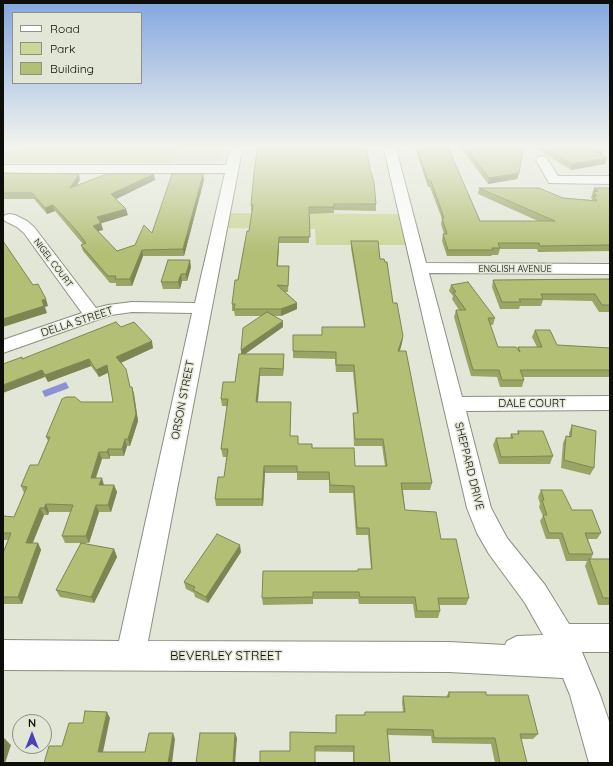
<!DOCTYPE html>
<html>
<head>
<meta charset="utf-8">
<style>
	body { margin:0 }
	#map { position:relative; width:613px; height:766px; overflow:hidden; background:#e2e6d6; font-family:Quicksand,sans-serif }
	canvas { display:block }
	.frame { position:absolute; inset:0; border:4px solid #0d0e09; pointer-events:none }
	.legend { position:absolute; left:12px; top:12px; width:130px; height:72px; box-sizing:border-box; background:#e2e6d6; border:1px solid #8d9084; margin:0; padding:5px 7px; list-style:none; font-size:12px; color:#0d0e09 }
	.legend li { display:flex; align-items:center; gap:8px; height:20px }
	.legend b { width:20px; border:1px solid #8d9084 }
	.north { position:absolute; left:12px; top:714px; width:40px; height:40px; box-sizing:border-box; background:#e2e6d6; border:1px solid #8d9084; border-radius:50%; rotate:0deg; font-size:11px; font-weight:700; line-height:16px; text-align:center; color:#0d0e09 }
	.north::after { content:''; display:block; margin:auto; width:14px; height:18px; background:#4a42b9; clip-path:polygon(50% 0,100% 100%,50% 72%,0 100%) }
</style>
</head>
<body>
<div id="map">
<canvas width="613" height="766"></canvas>
<div class="frame"></div>
<ul class="legend">
<li><b style="height:5px;background:#fff"></b>Road</li>
<li><b style="height:11px;background:#cbd697"></b>Park</li>
<li><b style="height:11px;background:#b2bf75"></b>Building</li>
</ul>
<div class="north">N</div>
</div>
<script>
const c = document.querySelector('canvas').getContext('2d');
c.lineJoin = 'round';
function fill(path, color) {
  c.fillStyle = color;
  c.fill(path, 'evenodd');
}
function shape(rows) {
  const path = new Path2D();
  for (const r of rows) {
    path.moveTo(r[0], r[1]);
    for (let i = 2; i < r.length; i += 2) path.lineTo(r[i], r[i + 1]);
  }
  return path;
}
function strokePath(path, color, width, dash) {
  c.strokeStyle = color;
  c.lineWidth = width;
  c.lineCap = dash ? 'butt' : 'round';
  c.setLineDash(dash || []);
  c.stroke(path);
}
function drawText(font, color, halo, rows, align = 'center') {
  c.font = font + ' Quicksand,sans-serif';
  c.lineWidth = 3;
  c.setLineDash([]);
  c.textBaseline = 'middle';
  c.strokeStyle = halo;
  c.fillStyle = color;
  for (const [text, x, y, turn = 0] of rows) {
    c.save();
    c.translate(x, y);
    c.rotate((+turn || 0) * Math.PI / 180);
    c.textAlign = isNaN(turn) ? turn : align;
    if (halo) c.strokeText(text, 0, 0);
    c.fillText(text, 0, 0);
    c.restore();
  }
}
const built = shape([
	[3,145,225,145,221,161,213,164,3,163]
]);
const green = shape([
	[23,145,178,145,171,163,5,163],
	[223,213,406,214,414,245,316,245,315,229,220,228]
]);
const water = shape([
	[66,382,69,388,45,397,42,391]
]);
const minor = shape([
	[231,145,243,145,148,641,449,642,505,645,507,641,517,636,543,635,525,603,489,554,477,533,467,508,383,145,395,145,426,263,610,264,610,274,429,273,462,397,610,396,610,410,466,411,491,508,507,538,545,585,569,624,610,624,610,652,582,652,600,695,610,724,610,763,589,763,570,695,563,678,449,672,3,670,3,640,119,641,192,313,132,312,111,315,3,353,3,340,82,313,24,233,17,227,5,221,3,218,5,215,10,214,15,215,27,221,34,227,96,308,108,305,132,302,195,303,225,173,3,173,3,165,226,165,231,145],
	[542,156,546,157,558,176,610,176,610,184,549,183,536,160,538,157,542,156]
]);
const wall = shape([
	[414,145,447,145,480,221,538,221,478,194,479,188,563,198,592,200,592,199,591,198,594,188,610,188,610,251,538,252,537,249,500,249,498,255,492,255,491,256,447,256,442,241,443,234,444,234,441,224,442,219,430,187,428,187],
	[459,145,524,145,517,179,488,184],
	[531,145,597,145,603,151,601,155,605,164,571,170],
	[3,173,80,180,77,185,154,174,155,180,116,199,128,215,101,223,103,230,98,231,117,251,135,245,152,233,203,174,204,180,184,256,143,256,132,286,116,286,116,283,110,283,83,251,81,245,83,244,77,237,55,211,47,214,34,199,3,199],
	[376,204,376,211,334,210,334,213,309,214,309,243,279,243,278,266,289,266,288,292,285,292,297,303,297,309,281,316,274,316,283,327,245,354,284,362,283,376,260,376,258,402,291,409,290,436,298,444,312,448,355,466,385,466,382,446,354,446,353,420,353,413,357,413,353,372,336,372,335,359,293,358,293,351,322,335,322,327,364,327,351,248,351,241,380,259,403,336,402,343,400,351,432,483,430,490,403,490,405,510,441,539,469,598,466,605,439,605,440,611,438,618,415,618,413,604,359,604,358,599,313,599,313,604,263,605,262,598,358,571,371,569,368,535,356,535,353,493,329,493,329,480,297,480,297,473,265,473,263,506,216,506,215,499,224,477,227,457,223,457,221,449,227,406,222,406,221,399,235,382,241,354,261,316,235,316,234,311,232,311,232,304,249,231,252,211,251,211,251,205],
	[191,267,187,281,182,281,180,289,163,289,161,282],
	[610,279,610,312,599,312,592,301,543,300,541,306,520,306,519,309,500,309,492,287,493,280],
	[451,285,495,318,493,325,490,325,498,347,518,349,518,347,537,347,532,337,535,330,557,345,610,348,610,377,523,377,524,380,522,387,500,387,497,377,471,376,454,317,456,310,459,310,452,299,453,296,449,291],
	[121,327,153,348,121,363,130,387,132,387,134,394,138,421,130,446,127,446,124,456,110,456,110,459,102,459,96,478,104,485,114,485,117,492,111,512,99,512,89,543,81,543,114,549,117,557,94,603,60,597,56,590,81,543,65,543,62,536,71,512,49,512,48,515,44,515,32,543,38,543,41,550,22,604,3,604,3,553,8,540,3,540,3,518,14,517,24,493,21,486,38,465,48,441,46,437,81,402,113,402,108,373,99,377,91,366,48,382,45,377,22,359],
	[572,425,594,468,590,475,561,468,563,443,566,436,569,436,569,433],
	[518,431,553,456,550,464,499,464,493,445,496,438,510,438,511,434,517,434],
	[541,490,572,510,601,533,597,539,588,539,593,554,591,559,610,559,610,605,598,605,585,566,587,561,566,561,559,539,546,539,540,521,543,516,539,507,540,504,538,497],
	[241,552,208,603,195,597,194,593,186,589,184,582],
	[449,692,486,695,538,734,533,739,521,739,527,763,495,763,491,744,432,743,431,736,388,735,390,763,353,763,353,752,290,751,336,733,336,715,364,715,365,712,403,712,402,702,403,696,446,697]
]);
const shadedWall = shape([
	[603,151,601,157,596,152],
	[607,158,605,164,571,170,572,164],
	[519,173,517,179,488,184,489,178],
	[79,174,80,180,71,194,70,188],
	[154,174,155,180,112,201,111,194],
	[203,174,204,180,184,256,183,249],
	[53,205,55,211,47,214,45,208],
	[126,209,128,215,99,224,97,217],
	[101,223,103,230,95,232,93,226],
	[279,237,279,243,277,273,277,266],
	[142,250,143,256,132,286,130,279],
	[190,260,191,267,187,281,186,274],
	[181,274,182,281,180,289,178,282],
	[46,299,48,306,45,307,47,313,3,327,3,319,42,300],
	[297,303,297,309,281,316,281,309],
	[283,321,283,327,241,357,241,350],
	[403,336,402,343,397,358,398,351],
	[152,341,153,348,118,364,116,357],
	[284,354,284,362,283,376,283,369],
	[89,359,91,366,48,382,45,375],
	[107,365,109,372,99,377,96,370],
	[260,368,260,376,257,409,256,402],
	[42,370,45,377,3,393,3,385],
	[132,387,134,394,138,421,130,446,128,439],
	[125,439,127,446,124,456,122,449],
	[108,449,110,456,110,459,107,452],
	[99,452,102,459,93,485,91,478],
	[264,466,265,473,263,506,262,499],
	[102,478,104,485,99,485],
	[114,485,117,492,111,512,108,505],
	[46,504,49,512,48,515,44,508],
	[96,505,99,512,89,543,86,536],
	[40,508,44,515,30,550,26,543],
	[38,543,41,550,22,604,18,597],
	[240,545,241,552,208,603,206,597],
	[114,549,117,557,94,603,91,597],
	[107,712,110,718,102,757,98,752],
	[173,733,175,739,172,763,168,763],
	[235,733,237,738,235,763,233,763],
	[5,739,11,745,5,763,3,763,3,747]
]);
const building = shape([
	[258,145,366,145,370,169,374,182,376,204,334,204,334,207,309,207,310,237,279,237,277,266,289,266,288,286,277,285,297,303,281,309,234,309,235,304,232,304,235,280,238,280,247,231,249,231,253,205,251,205,254,172,258,145],
	[416,145,447,145,480,221,555,221,479,188,539,188,563,198,597,201,593,196,597,196,593,192,598,191,594,188,610,188,610,245,540,246,539,243,498,243,500,248,492,248,493,250,448,250,443,234,447,234,442,218,444,218,431,181,428,181,416,145],
	[464,145,524,145,519,173,489,178,464,145],
	[541,145,597,145,603,151,596,152,607,158,572,164,541,145],
	[3,173,79,174,70,188,107,174,154,174,111,194,126,209,97,217,101,223,93,226,117,251,135,245,144,225,152,233,172,174,203,174,183,249,142,250,130,279,115,279,116,276,108,276,81,245,86,243,76,230,53,205,45,208,32,193,3,193,3,173],
	[3,241,33,285,38,284,46,299,42,300,44,306,3,319,3,241],
	[351,241,378,241,380,259,384,259,385,262,387,262,393,303,397,303,403,336,398,351,406,351,432,483,401,483,405,510,436,512,441,539,456,539,469,598,438,598,440,611,417,611,415,597,360,597,359,592,313,592,313,597,262,598,263,571,358,571,358,569,372,569,369,528,357,528,354,486,330,485,329,472,297,472,297,466,264,466,262,499,215,499,218,477,224,477,228,449,221,449,228,399,221,399,223,382,235,382,239,354,284,354,283,369,260,368,256,402,291,402,290,436,298,436,298,444,312,444,312,448,354,448,355,466,387,466,383,439,355,439,353,413,358,413,354,365,336,365,336,352,293,351,293,335,322,335,322,327,365,327,351,241],
	[168,260,190,260,186,274,181,274,178,282,161,282,168,260],
	[610,279,610,305,602,305,595,294,541,294,543,299,519,299,521,302,502,302,493,280,610,279],
	[468,282,495,318,488,318,498,347,516,347,520,352,518,347,542,347,535,330,550,330,557,345,610,348,610,370,520,370,524,380,502,380,499,370,473,370,456,310,466,310,453,292,456,292,451,285,468,282],
	[267,312,283,321,241,350,243,328,267,312],
	[116,322,121,327,134,322,152,341,116,357,126,369,130,387,132,387,136,414,128,439,125,439,122,449,108,449,107,452,99,452,91,478,102,478,99,485,114,485,108,505,96,505,86,536,62,536,73,505,46,504,44,508,40,508,26,543,38,543,18,597,3,597,3,553,11,533,3,533,3,518,4,516,14,517,27,487,21,486,30,465,38,465,50,437,46,437,62,399,66,397,75,397,81,402,113,402,107,365,96,370,89,359,45,375,42,370,3,385,3,364,22,357,22,359,116,322],
	[572,425,596,431,594,468,564,460,566,436,571,437,572,425],
	[518,431,543,431,553,456,501,457,496,438,513,438,511,434,519,434,518,431],
	[541,490,562,490,572,510,592,510,601,533,585,533,593,554,569,554,562,533,549,533,543,515,547,515,542,500,544,500,541,490],
	[217,534,240,545,206,597,193,590,195,587,184,582,217,534],
	[81,543,114,549,91,597,56,590,81,543],
	[589,559,610,559,610,598,603,598,589,559],
	[449,692,486,692,486,695,528,695,538,734,520,734,527,763,500,763,495,738,434,738,433,730,387,729,390,763,354,763,354,746,315,746,315,763,260,763,260,751,290,751,290,732,336,733,336,715,365,715,365,712,405,712,403,696,449,697,449,692],
	[85,711,107,712,98,752,145,752,149,733,173,733,168,763,44,763,49,746,62,746,69,723,83,723,85,711],
	[200,733,235,733,233,763,196,763,200,733],
	[3,739,5,739,3,747,3,739]
]);
const farStreetnames = [
	["NIGEL COURT",53,263,53],
	["ENGLISH AVENUE",515,269]
];
const streetNames = [
	["DELLA STREET",77,322,-18],
	["ORSON STREET",183,400,-79],
	["DALE COURT",532,404],
	["SHEPPARD DRIVE",469,466,76]
];
const nearStreetnames = [
	["BEVERLEY STREET",226,656]
];
fill(built, '#d8ddc6');
fill(green, '#cbd697');
fill(water, '#8b91d3');
strokePath(minor, '#8c8f81', 2);
fill(minor, '#fff');
fill(wall, '#99a465');
fill(shadedWall, '#7d8652');
fill(building, '#b2bf75');
strokePath(building, '#7d8652', 1);
const sky = c.createLinearGradient(0, 0, 0, 252);
sky.addColorStop(0, '#83a6e0');
sky.addColorStop(0.58, '#f2f4ed');
sky.addColorStop(1, '#f2f4ed00');
c.fillStyle = sky;
c.fillRect(0, 0, 613, 252);
drawText('9px', '#0d0e09', '#e2e6d6', farStreetnames);
drawText('11px', '#0d0e09', '#e2e6d6', streetNames);
drawText('13px', '#0d0e09', '#e2e6d6', nearStreetnames);
</script>
</body>
</html>
